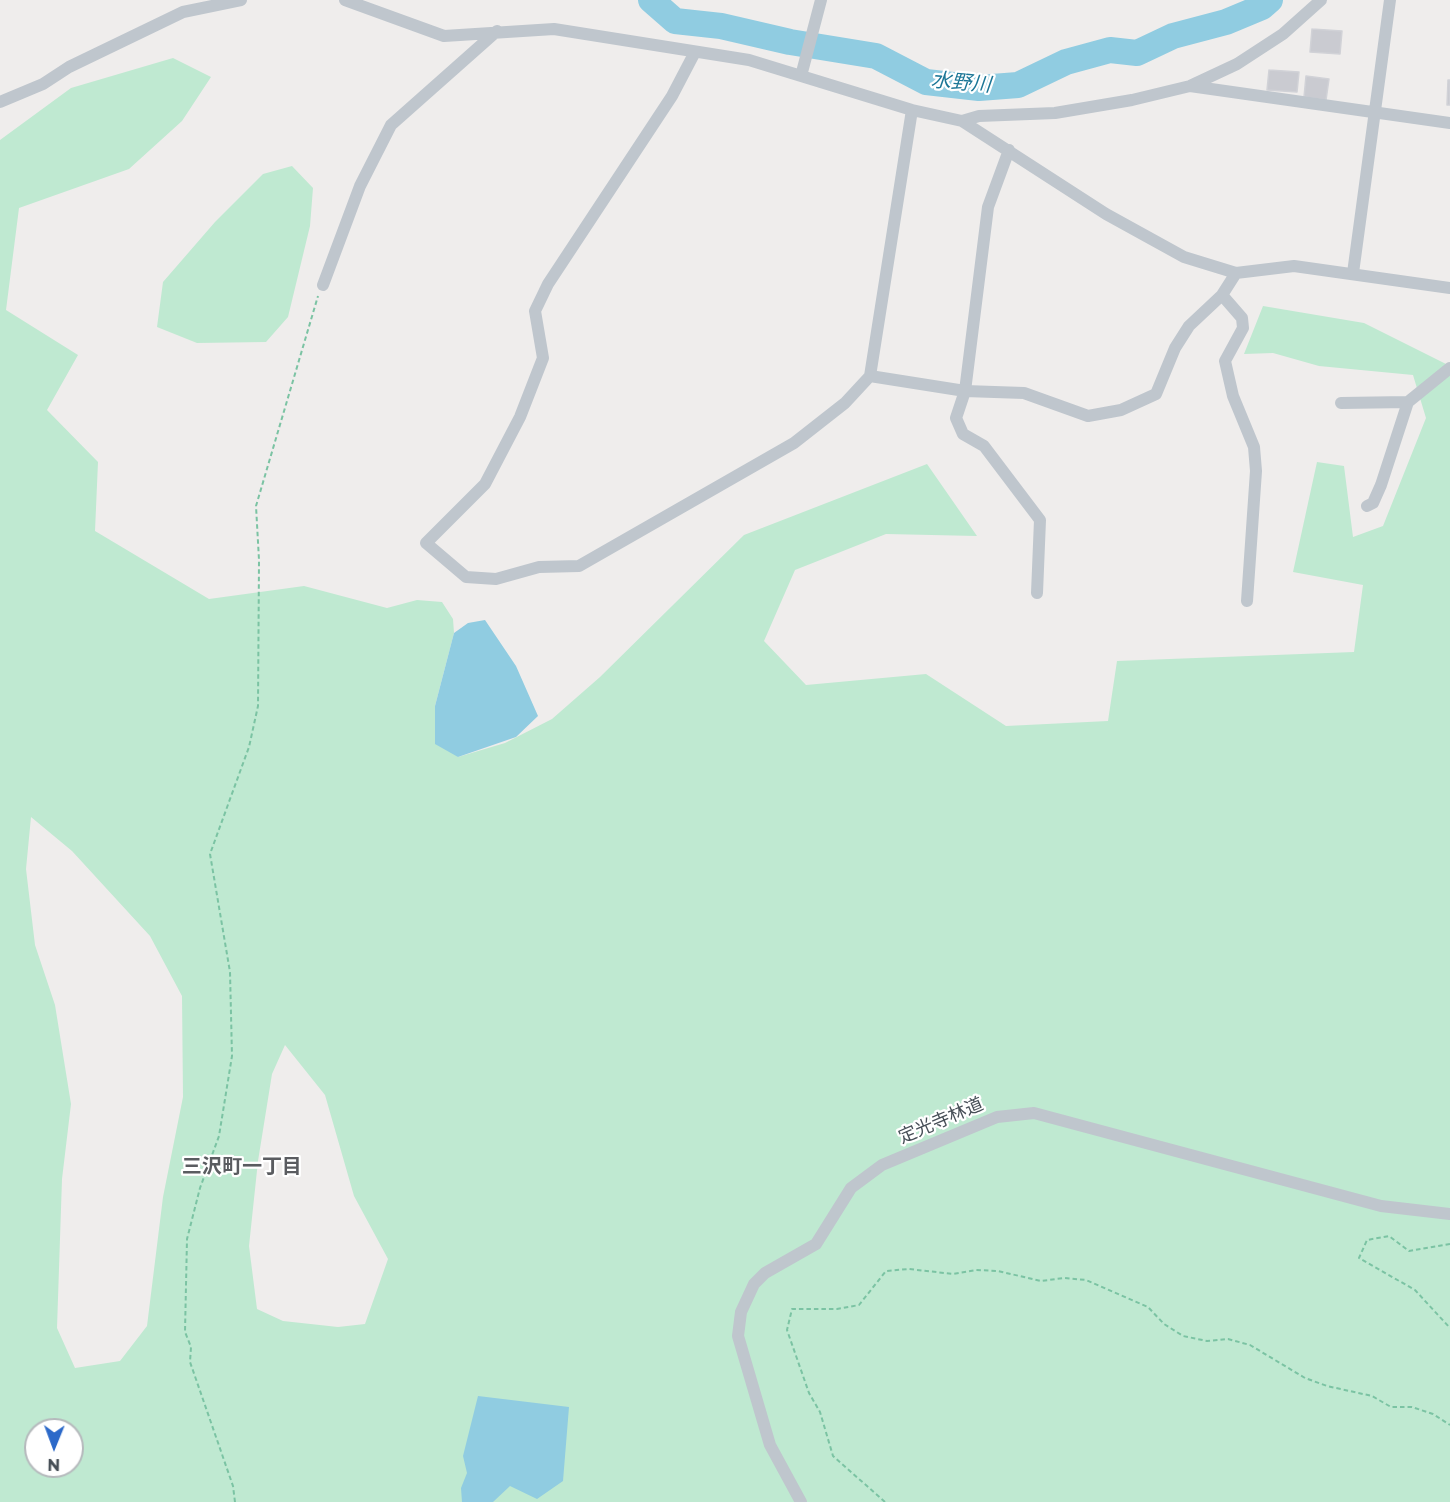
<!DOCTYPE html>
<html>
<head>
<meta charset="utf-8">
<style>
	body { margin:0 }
	#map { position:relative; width:1450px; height:1502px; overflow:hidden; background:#efedec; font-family:Montserrat,sans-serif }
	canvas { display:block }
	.north { position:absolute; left:24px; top:1418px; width:60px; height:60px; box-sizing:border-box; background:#fff; border:2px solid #b5b9bc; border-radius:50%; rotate:181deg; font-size:16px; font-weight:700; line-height:24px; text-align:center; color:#474f57 }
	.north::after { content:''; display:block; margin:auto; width:21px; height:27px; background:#2c69c9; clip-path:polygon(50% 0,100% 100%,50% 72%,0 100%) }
</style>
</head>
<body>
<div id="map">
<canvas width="1450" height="1502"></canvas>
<div class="north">N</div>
</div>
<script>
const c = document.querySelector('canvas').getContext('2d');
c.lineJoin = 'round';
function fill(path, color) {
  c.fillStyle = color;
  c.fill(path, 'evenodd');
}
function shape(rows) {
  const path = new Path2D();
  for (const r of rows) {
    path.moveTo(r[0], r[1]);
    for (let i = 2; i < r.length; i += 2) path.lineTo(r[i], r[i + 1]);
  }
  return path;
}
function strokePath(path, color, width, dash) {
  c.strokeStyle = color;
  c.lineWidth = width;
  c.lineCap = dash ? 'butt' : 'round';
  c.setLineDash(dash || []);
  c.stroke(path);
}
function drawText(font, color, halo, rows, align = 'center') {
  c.font = font + ' Montserrat,"Noto Sans JP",sans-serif';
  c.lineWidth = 4.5;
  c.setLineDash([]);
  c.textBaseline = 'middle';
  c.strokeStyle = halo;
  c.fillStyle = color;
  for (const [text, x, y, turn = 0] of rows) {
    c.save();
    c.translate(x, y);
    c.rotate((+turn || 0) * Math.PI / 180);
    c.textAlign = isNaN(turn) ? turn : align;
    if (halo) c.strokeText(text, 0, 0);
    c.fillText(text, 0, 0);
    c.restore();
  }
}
const green = shape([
	[173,58,211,77,182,121,129,169,19,208,6,310,78,355,47,410,98,462,95,531,209,599,304,586,387,608,417,600,442,602,453,619,454,633,435,706,458,757,505,743,552,719,600,677,744,535,927,464,977,536,886,534,795,570,764,641,806,685,926,674,1006,726,1108,721,1117,661,1354,652,1363,585,1293,572,1317,462,1344,466,1353,537,1383,526,1426,418,1413,375,1319,366,1273,353,1244,354,1263,306,1364,323,1450,366,1450,1502,0,1502,0,140,71,88],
	[31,817,72,851,150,936,182,996,183,1097,163,1197,147,1326,120,1361,75,1368,57,1328,62,1179,71,1104,55,1005,35,945,26,869],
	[285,1045,325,1095,354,1196,388,1259,365,1324,338,1327,283,1321,257,1309,249,1246,258,1161,272,1074],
	[36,1430,72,1430,72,1466,36,1466],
	[292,166,313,188,310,226,288,317,266,342,197,343,157,327,163,282,215,222,263,174]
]);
const water = shape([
	[485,620,516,666,538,716,516,737,458,757,435,744,435,706,454,633,468,623],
	[478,1396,569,1407,563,1481,537,1499,510,1486,493,1502,462,1502,461,1488,467,1473,463,1456]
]);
const river = shape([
	[651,0,675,21,721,26,790,42,876,56,926,82,979,88,1018,85,1066,62,1110,50,1137,53,1173,36,1226,22,1262,7,1270,0]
]);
const building = shape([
	[1312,29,1342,31,1340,54,1310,52,1312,29],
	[1269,70,1299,72,1297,92,1267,90,1269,70],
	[1306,76,1329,79,1326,100,1304,97,1306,76],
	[1448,80,1450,80,1450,105,1447,105,1448,80]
]);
const path = shape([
	[1450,1244,1409,1251,1389,1236,1367,1240,1359,1258,1415,1290,1450,1328],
	[235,1502,233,1486,190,1362,191,1347,185,1332,187,1239,200,1188,219,1136,232,1056,230,972,210,854,249,747,258,706,259,560,256,506,318,296],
	[885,1502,833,1456,820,1412,809,1393,787,1330,792,1309,837,1309,859,1305,886,1271,909,1269,953,1274,976,1270,998,1271,1041,1281,1064,1278,1086,1280,1148,1307,1164,1324,1183,1336,1207,1341,1228,1339,1250,1345,1305,1378,1327,1386,1372,1396,1391,1407,1412,1407,1433,1414,1450,1425]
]);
const street = shape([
	[345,0,444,36,554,29,749,60,912,110,962,121,1106,214,1184,257,1236,273,1294,266,1450,288],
	[695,52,672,96,548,284,535,311,543,358,520,417,485,484,426,543,466,577,496,579,539,567,579,566,794,443,845,403,870,376,912,110],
	[801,76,821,0],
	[1190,86,1450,123],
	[0,102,43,84,69,67,183,12,241,0],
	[962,121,979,116,1055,113,1132,100,1190,86,1237,64,1283,34,1321,0],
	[1009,150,988,207,965,391,956,418,963,434,984,446,1040,520,1037,593],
	[1353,273,1390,0],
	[323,285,360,186,391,125,497,31],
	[1222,295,1242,318,1243,328,1225,361,1233,396,1254,447,1256,471,1247,601],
	[870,376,965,391,1024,393,1088,416,1121,410,1156,394,1175,348,1189,326,1222,295,1236,273],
	[1341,403,1408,402],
	[1367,506,1373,503,1381,485,1408,402,1450,368],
	[801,1502,770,1445,738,1336,741,1312,754,1284,765,1273,816,1244,851,1188,882,1165,997,1117,1034,1113,1381,1206,1450,1214]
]);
const streetNames = [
	["定光寺林道",941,1121,-23]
];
const waterNames = [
	["水野川",961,83,5]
];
const neighbourhoodNames = [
	["三沢町一丁目",242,1167]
];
fill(green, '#bfe9d1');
fill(water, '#90cce1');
strokePath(river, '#90cce1', 26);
fill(building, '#cacbd1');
strokePath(building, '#d1d2d7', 1.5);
strokePath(path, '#7bc3a3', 2, [4.5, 3]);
strokePath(street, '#bfc6cd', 12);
drawText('18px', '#474f57', '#fff', streetNames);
drawText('italic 20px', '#1b7696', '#fff', waterNames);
drawText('bold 20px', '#5a5c60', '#fff', neighbourhoodNames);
</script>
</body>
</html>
